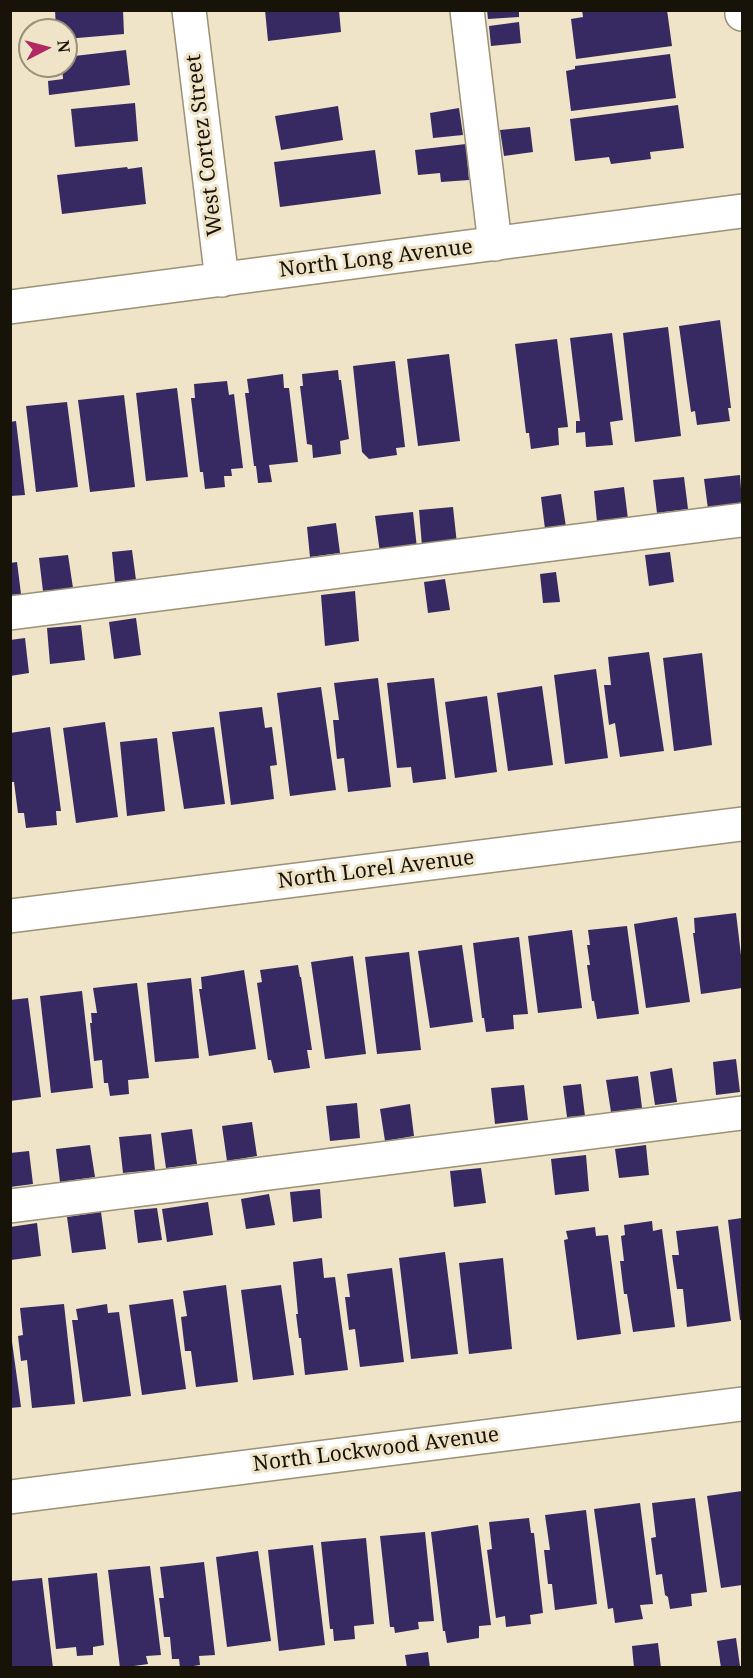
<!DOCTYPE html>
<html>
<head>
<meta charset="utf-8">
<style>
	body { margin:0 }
	#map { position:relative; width:753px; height:1678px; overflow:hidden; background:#efe4c7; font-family:"Noto Serif",serif }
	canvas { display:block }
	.frame { position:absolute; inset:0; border:12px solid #171309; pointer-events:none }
	.north { position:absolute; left:18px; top:18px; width:60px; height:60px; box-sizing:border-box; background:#efe4c7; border:2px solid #99907b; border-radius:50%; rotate:84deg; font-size:16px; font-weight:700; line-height:24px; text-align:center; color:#171309 }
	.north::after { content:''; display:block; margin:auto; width:21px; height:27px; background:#b32863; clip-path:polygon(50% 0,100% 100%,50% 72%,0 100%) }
</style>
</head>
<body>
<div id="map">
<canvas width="753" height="1678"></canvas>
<div class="frame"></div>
<div class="north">N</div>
</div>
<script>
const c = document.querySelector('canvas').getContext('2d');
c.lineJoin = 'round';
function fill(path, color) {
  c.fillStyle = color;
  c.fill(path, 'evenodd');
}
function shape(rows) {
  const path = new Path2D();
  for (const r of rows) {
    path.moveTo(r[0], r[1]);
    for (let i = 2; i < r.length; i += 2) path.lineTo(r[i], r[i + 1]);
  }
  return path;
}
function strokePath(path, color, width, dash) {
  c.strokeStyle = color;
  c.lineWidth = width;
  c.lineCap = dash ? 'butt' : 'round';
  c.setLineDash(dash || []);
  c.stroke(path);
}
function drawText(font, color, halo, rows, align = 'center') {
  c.font = font + ' "Noto Serif",serif';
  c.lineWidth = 6;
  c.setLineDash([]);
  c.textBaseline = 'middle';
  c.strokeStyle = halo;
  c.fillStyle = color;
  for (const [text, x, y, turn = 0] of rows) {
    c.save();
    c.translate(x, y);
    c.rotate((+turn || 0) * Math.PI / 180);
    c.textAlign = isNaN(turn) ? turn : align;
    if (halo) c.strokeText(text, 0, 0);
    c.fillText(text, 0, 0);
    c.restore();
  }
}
const building = shape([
	[55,10,123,10,124,34,66,39,66,30,56,30],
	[265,10,339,10,341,32,268,41],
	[487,10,519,10,519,17,488,19],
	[582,10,667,10,672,46,576,59,571,19,583,17],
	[519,22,521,43,491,46,489,26],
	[126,50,130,85,49,95,48,81,63,79,62,66,66,66,66,57],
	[670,54,676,98,571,111,566,71,575,69,575,66],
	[135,103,138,141,75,147,71,109],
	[678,105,684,148,650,152,651,159,611,164,609,157,575,161,570,119],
	[338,106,343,140,281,150,275,116],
	[459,108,463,135,433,138,430,113],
	[530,127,533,152,504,156,500,130],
	[466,144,469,180,441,182,440,173,418,175,415,150],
	[375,150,381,194,280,207,274,162],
	[127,167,128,169,142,167,146,204,62,214,57,175],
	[720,320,731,408,728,408,730,421,697,425,695,411,691,412,679,326],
	[668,327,681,436,635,442,623,333],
	[612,333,623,420,610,422,613,445,586,447,585,432,576,433,576,421,580,421,570,338],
	[557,339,568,427,558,428,559,445,531,449,529,433,526,433,515,344],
	[449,354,460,441,418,446,407,359],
	[395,361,405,447,396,448,397,455,369,459,362,452,353,366],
	[338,370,339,380,341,380,349,439,340,441,341,454,313,458,312,445,307,444,300,386,303,386,302,374],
	[283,374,284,388,289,388,298,462,269,465,272,482,258,483,256,466,254,466,245,393,249,393,247,379],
	[227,381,229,395,234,394,243,468,231,469,232,476,224,476,225,487,205,489,203,472,200,472,191,398,195,398,194,384],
	[177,388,188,477,146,481,136,393],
	[124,395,135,487,90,492,78,400],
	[67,402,78,487,36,492,26,406],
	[16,421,25,495,10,496,10,422],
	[740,475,742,504,708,509,704,479],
	[684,477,688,509,657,513,653,480],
	[624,487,628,519,597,522,594,491],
	[561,494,566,527,545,529,541,497],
	[453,507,457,544,422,546,419,510],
	[413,512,417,548,380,553,375,516],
	[336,523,340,553,310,557,307,527],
	[132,550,136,580,115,582,112,552],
	[670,552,674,582,649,586,645,555],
	[68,555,73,588,43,591,39,558],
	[17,562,21,594,10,595,10,563],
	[556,572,560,602,543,603,540,574],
	[445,579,450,610,428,613,424,582],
	[355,591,359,641,325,646,321,595],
	[136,618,141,655,114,659,109,622],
	[81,625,85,660,50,664,47,628],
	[25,638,29,673,10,676,10,640],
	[649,652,664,751,620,757,615,723,609,725,604,685,611,685,608,657],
	[702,653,712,745,674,751,663,658],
	[596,669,608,758,565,764,554,675],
	[378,678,391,787,348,792,344,758,337,759,333,720,339,720,334,683],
	[434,678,446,779,413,783,411,767,397,768,387,683],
	[542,686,553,765,508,771,497,693],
	[321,687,336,790,290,796,277,693],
	[487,696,497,772,455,778,445,702],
	[262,707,265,728,272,727,277,765,270,766,274,799,231,805,219,712],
	[105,722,118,817,76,823,63,728],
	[50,727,61,811,56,811,57,825,26,828,24,813,18,813,14,782,10,782,10,733],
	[214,727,225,804,184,809,172,732],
	[157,738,165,811,127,816,120,742],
	[736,913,742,964,742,988,701,994,693,933,695,933,694,918],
	[677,917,690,1002,646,1008,634,924],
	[627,926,639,1014,597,1019,594,1001,592,1001,587,965,590,965,587,945,590,945,588,930],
	[572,930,582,1008,538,1013,528,936],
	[519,937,528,1014,513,1015,514,1029,486,1032,484,1018,482,1018,473,943],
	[462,945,473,1022,430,1028,418,951],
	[409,952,421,1050,377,1054,365,957],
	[353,956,366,1054,325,1059,311,962],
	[298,965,300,977,301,977,312,1050,307,1050,310,1068,274,1073,271,1060,268,1060,257,983,262,982,260,970],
	[244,970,256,1049,209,1056,199,989,202,989,201,977],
	[191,978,199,1058,155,1062,147,983],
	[137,983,149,1078,128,1080,129,1094,110,1096,108,1083,104,1083,102,1060,94,1061,90,1023,92,1023,91,1013,97,1013,93,988],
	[82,991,93,1088,51,1093,40,996],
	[28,998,41,1097,10,1101,10,1000],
	[736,1059,740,1092,716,1095,713,1062],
	[672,1068,677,1102,655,1105,650,1072],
	[638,1076,642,1108,611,1112,606,1080],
	[581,1084,585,1116,567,1117,563,1086],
	[524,1085,528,1120,495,1124,491,1088],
	[357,1103,360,1138,330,1141,326,1106],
	[410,1104,414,1136,385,1141,380,1109],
	[252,1122,257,1156,227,1161,222,1126],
	[192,1129,197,1164,166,1168,161,1133],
	[151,1134,155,1170,123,1173,119,1137],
	[90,1145,95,1177,60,1182,56,1149],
	[646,1145,649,1175,619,1178,615,1149],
	[29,1151,33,1184,10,1187,10,1153],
	[586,1155,589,1191,555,1195,551,1159],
	[481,1168,486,1203,454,1207,450,1171],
	[320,1189,322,1218,293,1222,290,1192],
	[269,1194,275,1225,246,1229,241,1199],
	[208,1202,213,1235,167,1242,162,1209],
	[157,1208,162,1240,138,1243,134,1210],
	[101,1212,106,1249,72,1253,67,1217],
	[742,1218,742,1320,740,1320,728,1220],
	[652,1221,653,1231,662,1229,675,1327,633,1332,627,1294,624,1294,620,1261,624,1261,621,1236,625,1235,624,1225],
	[37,1223,41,1256,11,1260,10,1227],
	[718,1226,731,1321,687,1327,683,1289,677,1289,672,1255,679,1255,676,1231],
	[595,1227,596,1236,608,1235,621,1334,577,1340,564,1240,568,1239,566,1231],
	[445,1252,458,1354,411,1359,399,1258],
	[322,1258,324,1278,335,1277,348,1370,305,1375,301,1338,299,1338,296,1314,298,1314,293,1262],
	[503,1258,512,1349,469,1354,459,1263],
	[392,1268,404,1362,360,1367,355,1329,349,1330,345,1297,350,1297,347,1274],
	[226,1285,238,1382,196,1387,191,1351,185,1351,181,1317,187,1316,183,1291],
	[281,1285,294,1375,253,1380,241,1290],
	[173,1299,186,1389,142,1395,129,1305],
	[64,1304,75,1404,32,1408,27,1360,21,1361,18,1336,23,1335,20,1308],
	[107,1304,108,1313,119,1312,131,1396,83,1402,72,1320,78,1320,76,1309],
	[10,1342,12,1342,21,1407,10,1408],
	[742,1491,742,1585,721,1588,707,1496],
	[695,1498,707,1592,691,1594,692,1606,670,1609,668,1597,665,1595,662,1574,656,1575,651,1538,656,1537,652,1503],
	[640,1503,653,1604,640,1605,643,1619,615,1623,613,1608,608,1609,594,1509],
	[586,1510,597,1604,555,1610,552,1584,548,1584,544,1550,550,1550,545,1515],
	[529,1518,531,1533,534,1533,543,1613,530,1615,531,1624,506,1627,505,1616,496,1618,487,1550,492,1549,489,1522],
	[478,1525,491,1625,479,1626,479,1638,447,1643,445,1631,443,1631,431,1532],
	[425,1532,434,1621,418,1622,419,1629,395,1633,394,1627,390,1627,380,1536],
	[366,1538,374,1624,354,1626,355,1639,334,1641,333,1629,330,1629,321,1542],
	[313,1545,325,1645,279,1651,268,1550],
	[258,1551,271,1641,227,1647,216,1557],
	[204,1562,215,1655,199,1656,200,1665,180,1668,179,1659,172,1659,170,1637,164,1637,159,1598,164,1598,160,1567],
	[150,1566,161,1655,146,1656,148,1664,120,1668,108,1570],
	[97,1573,104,1645,93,1647,93,1655,77,1656,76,1647,56,1649,48,1578],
	[42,1578,53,1668,10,1668,10,1581],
	[736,1638,740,1666,721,1668,717,1641],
	[658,1643,661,1668,634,1668,632,1646],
	[428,1652,430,1668,407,1668,405,1655]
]);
const minor = shape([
	[189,10,222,280],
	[467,10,495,244],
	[742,10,742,14],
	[10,307,742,211],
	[10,613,742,520],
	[10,916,742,824],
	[10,1206,742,1113],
	[10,1497,742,1404]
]);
const streetNames = [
	["West Cortez Street",205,145,-97],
	["North Long Avenue",376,259,-7],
	["North Lorel Avenue",376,870,-7],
	["North Lockwood Avenue",376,1450,-7]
];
fill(building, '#372961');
strokePath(minor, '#9b9176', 36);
strokePath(minor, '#fff', 33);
drawText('21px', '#171309', '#efe4c7', streetNames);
</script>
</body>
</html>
